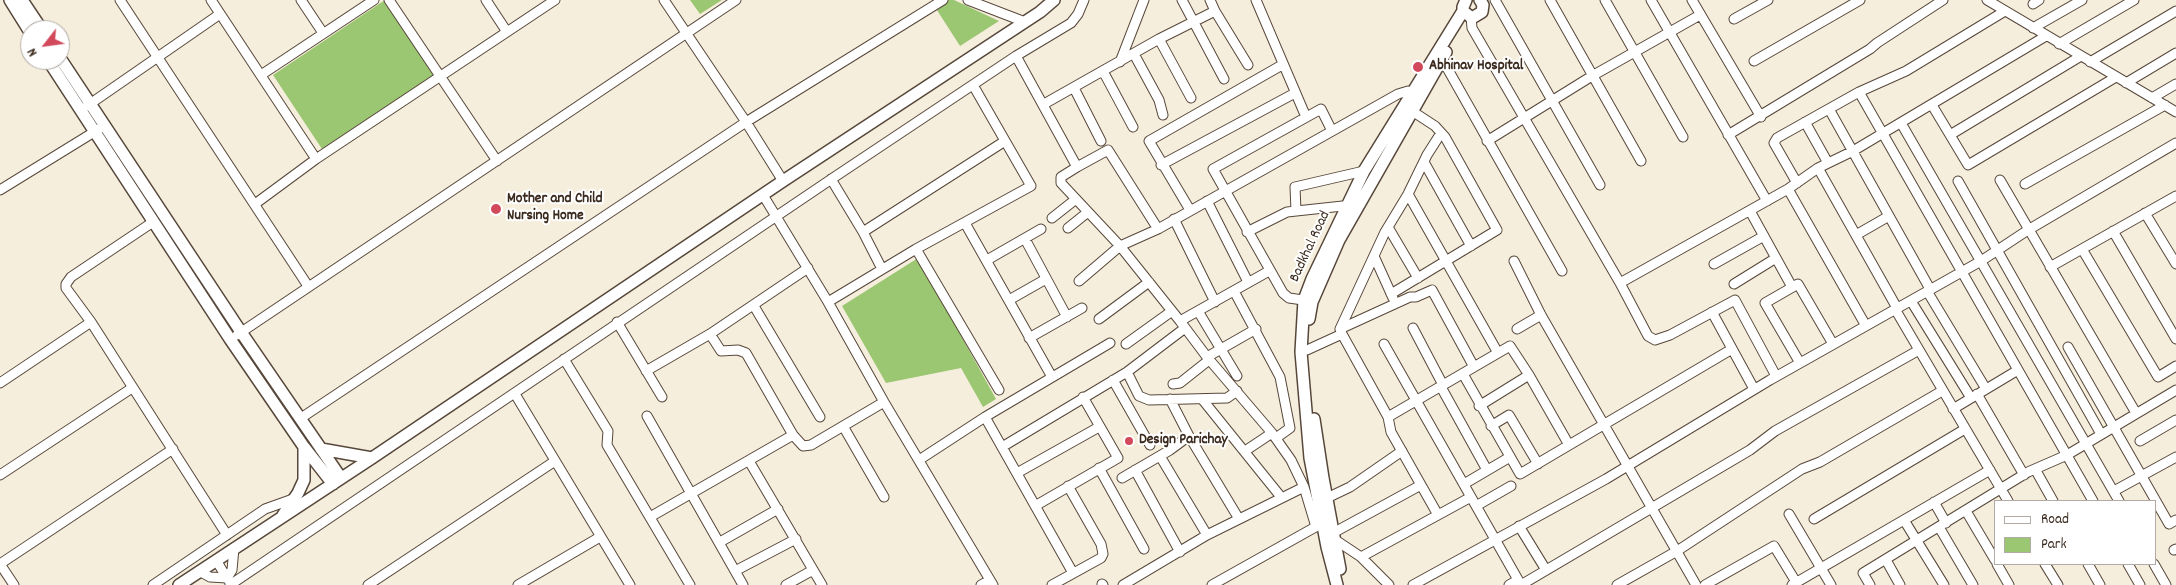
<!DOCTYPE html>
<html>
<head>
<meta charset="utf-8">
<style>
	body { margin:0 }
	#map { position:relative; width:2176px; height:585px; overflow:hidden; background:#f6eedc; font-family:Dekko,sans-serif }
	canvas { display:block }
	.legend { position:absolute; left:1994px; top:500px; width:162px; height:65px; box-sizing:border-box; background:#fff; border:1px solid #b1aaa5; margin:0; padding:6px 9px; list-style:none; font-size:15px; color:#3b2a1e }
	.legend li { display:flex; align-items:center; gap:10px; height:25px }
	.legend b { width:25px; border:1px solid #b1aaa5 }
	.north { position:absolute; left:20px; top:20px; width:50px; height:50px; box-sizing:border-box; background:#fff; border:1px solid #b1aaa5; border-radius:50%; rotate:240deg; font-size:14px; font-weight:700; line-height:20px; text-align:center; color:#3b2a1e }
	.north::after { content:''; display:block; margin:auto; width:18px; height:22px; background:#d1495b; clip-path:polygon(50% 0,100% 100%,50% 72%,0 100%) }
</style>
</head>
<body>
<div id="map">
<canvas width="2176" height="585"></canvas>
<ul class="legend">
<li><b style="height:6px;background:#fff"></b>Road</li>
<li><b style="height:14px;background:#9bc672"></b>Park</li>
</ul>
<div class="north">N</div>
</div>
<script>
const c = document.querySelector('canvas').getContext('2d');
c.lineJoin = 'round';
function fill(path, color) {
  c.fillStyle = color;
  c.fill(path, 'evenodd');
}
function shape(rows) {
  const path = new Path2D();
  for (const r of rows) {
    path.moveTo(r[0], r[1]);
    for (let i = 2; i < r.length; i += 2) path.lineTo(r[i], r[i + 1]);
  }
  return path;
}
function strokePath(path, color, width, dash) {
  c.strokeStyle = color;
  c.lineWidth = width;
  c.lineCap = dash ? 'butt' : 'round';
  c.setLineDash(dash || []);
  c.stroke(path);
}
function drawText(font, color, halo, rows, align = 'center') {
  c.font = font + ' Dekko,sans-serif';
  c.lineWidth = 4;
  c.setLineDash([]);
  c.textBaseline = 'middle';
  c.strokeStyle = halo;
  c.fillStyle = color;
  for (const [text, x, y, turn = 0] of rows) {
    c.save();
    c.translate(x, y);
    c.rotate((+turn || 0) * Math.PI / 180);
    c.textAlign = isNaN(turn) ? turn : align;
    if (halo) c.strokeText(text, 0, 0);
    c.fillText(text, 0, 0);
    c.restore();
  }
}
const green = shape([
	[385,0,435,74,322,149,273,75],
	[690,0,722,0,700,14],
	[946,0,954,0,999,21,960,46,935,7],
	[918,258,996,399,983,407,961,368,886,383,842,306]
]);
const minor = shape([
	[120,0,308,286],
	[211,0,316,159],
	[301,0,323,33],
	[389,0,497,161],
	[486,0,507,32],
	[664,0,746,122,783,181],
	[968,0,1025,22],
	[1182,0,1224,79],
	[1210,0,1215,11],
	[1256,0,1306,117],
	[1495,0,1600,185],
	[1550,0,1641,161],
	[1605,0,1683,137],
	[1651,0,1767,201],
	[1692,0,1761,117],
	[1987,0,2176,112],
	[2033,4,2039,0],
	[1471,17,1472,28,1620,283,1648,336,1655,340,1670,335,1735,300,1776,376],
	[1734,19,1768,0],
	[2033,28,2082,0],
	[1159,39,1191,98],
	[2059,44,2134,0],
	[1134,54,1159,100,1163,115],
	[1016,56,1077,167,1061,177,1061,183,1120,246,1180,321,1207,357,1272,433,1291,460,1304,487],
	[1442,59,1562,271],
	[1754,61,1860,0],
	[1120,62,1144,0],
	[2090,62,2176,11],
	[1103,71,1133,127],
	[261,75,374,0],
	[2126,83,2176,53],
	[1074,88,1101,141],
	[1859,92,2093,501],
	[2152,98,2176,84],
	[1044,104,1159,39,1215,11,1248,65],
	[1932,105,1968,165,2116,77],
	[87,106,220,14],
	[1829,109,1930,289],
	[1805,122,1828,163],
	[1901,123,2119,501],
	[1728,135,1870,49,1877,43,1943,0],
	[1950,135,2081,56],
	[1487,141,1592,76,1700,15],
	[1424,162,1471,246],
	[1161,165,1295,93],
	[1077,167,1108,150,1158,229],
	[1818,168,1897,308],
	[831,179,863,232,882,269],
	[2000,180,2136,413],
	[1958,181,2101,434],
	[1797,183,1774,143,1777,138,1859,92,1906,71,2005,11],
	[2025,184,2165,105],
	[1788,189,1866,326],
	[0,190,99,129],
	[1408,194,1498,353],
	[763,195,828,302,884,402,993,585],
	[1207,201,1248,282],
	[255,204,316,159,555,0],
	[1190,210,1149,141,1282,65],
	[1296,211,1295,187,1364,171],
	[1750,211,1792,287],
	[2145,213,2176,264],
	[1052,218,1076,199],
	[1174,219,1215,302],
	[153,222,71,277,66,284,66,288,91,322,227,535],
	[965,223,1052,377],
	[1388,227,1418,278],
	[1068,228,1088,212],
	[2113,231,2176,339],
	[863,232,1005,141],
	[1247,232,1287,212,1352,205],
	[1856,235,1889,216],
	[1025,239,1067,317],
	[916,249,999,390],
	[2082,249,2158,377,2176,366],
	[1374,256,1393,298],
	[987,260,1041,229],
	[1514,261,1541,315,1696,585],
	[1714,264,1764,236],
	[2050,267,2176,196],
	[1079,281,1120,246,1158,229,1398,94,1408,91,1418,94],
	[1620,283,1788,189,1818,168,1853,151,2046,36],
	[1734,284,1776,258],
	[1234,291,1280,377,1290,428,1276,438],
	[1927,291,1986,389],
	[1391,294,1497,230,1445,137,1435,126,1412,111],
	[1009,300,1046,279],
	[1310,301,1289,298,1283,293,1213,169,1321,109,1332,131],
	[1911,301,1971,398],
	[828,302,916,249,1031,186,973,85],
	[754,306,820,417],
	[1895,309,2008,501],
	[1198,311,1237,376],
	[1712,312,1754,389],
	[1099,319,1149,282],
	[1180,321,1269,271],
	[617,322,662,397],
	[1413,328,1443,385],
	[1340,329,1385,232,1408,194,1427,155,1441,133],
	[1517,329,1541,315],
	[710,334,721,351,738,350,746,353,793,435,803,446,811,445,884,402],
	[1342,334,1388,417,1391,432,1438,515],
	[237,335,736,0],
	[1029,338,1082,308],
	[1126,344,1172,311],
	[1384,344,1521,585],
	[2068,347,2169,524,2176,520],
	[1307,350,1342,334,1340,329,1410,297,1416,297,1432,290,1474,367],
	[1207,357,1256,329],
	[564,359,608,431,607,445,690,585],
	[1800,363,1765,303,1798,284,1833,344],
	[646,371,710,334,808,268],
	[1127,372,1139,396,1149,400,1227,398,1237,391],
	[1463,374,1520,474,1732,349],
	[1113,380,1150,445],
	[0,383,91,322],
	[1173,384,1180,383,1209,360],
	[1441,387,1487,470],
	[515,394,630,585],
	[1977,394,2024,475],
	[1170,399,1189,436,1239,519],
	[1202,399,1281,497],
	[1479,406,1529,375],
	[1953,409,2018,370],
	[647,416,743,585],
	[985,417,1073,573],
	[1388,417,1510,346,1529,375,1569,445],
	[301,418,746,122,943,0],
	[843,426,884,497],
	[1491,426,1509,415,1538,464],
	[2140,441,2176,420],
	[1002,447,1127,372,1185,328],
	[1245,451,1272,433],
	[1160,456,1207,535,1304,487,1316,527],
	[919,460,985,417,1110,343],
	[749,461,822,585],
	[1099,468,1144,549],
	[2035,469,2053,501],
	[1135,470,1180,552],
	[1017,473,1099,427],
	[0,475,132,388],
	[1122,478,1170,450,1189,436],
	[1464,484,1510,457],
	[2114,491,2176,457],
	[1327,498,1350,487,1402,451],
	[1934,502,1946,523],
	[1035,506,1118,458,1083,397],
	[1476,506,1511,486],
	[1966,511,1995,560],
	[1789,514,1831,585],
	[650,517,793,435],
	[1814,519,1965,429],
	[1904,520,1944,585],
	[1519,526,1546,570],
	[1939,527,1973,585],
	[1333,533,1421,485],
	[1334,539,1361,557,1389,585],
	[720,542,778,509],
	[2174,550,2176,549],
	[1361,557,1471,497],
	[216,560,228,580],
	[1886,560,1900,585],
	[0,564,173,449],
	[0,564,14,585],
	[1997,564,2009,585],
	[2045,564,2058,585],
	[2088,564,2100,585],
	[2128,564,2140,585],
	[2154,564,2166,585],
	[199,571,210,577,227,578,232,570,234,548],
	[735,571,796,539],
	[1102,584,1103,585],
	[153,585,265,509,293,499],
	[230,585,833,178,1016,56,1071,23,1078,14,1084,0],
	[368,585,555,461],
	[518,585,600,537],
	[786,585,813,570],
	[981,585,990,580],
	[1052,585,1101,558,1103,554,1101,544,1068,486],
	[1123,585,1207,535],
	[1212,585,1319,525],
	[1413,585,1606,479,1770,380,1981,261,2028,230,2176,143],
	[1509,585,1518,580],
	[1521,585,1750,450,1775,431,1919,350],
	[1617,585,1677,551,1802,469,1820,462,1942,391],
	[1705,585,1774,546,1796,582],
	[1792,585,1990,470],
	[1870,585,1863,573,2028,472,2067,455,2176,390]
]);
const tertiary = shape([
	[10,0,30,32],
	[22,0,42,30],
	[1466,0,1463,7,1463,11,1472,18,1482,12,1483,5,1480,0],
	[60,58,241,332,341,478],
	[48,60,230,339,304,447,333,484],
	[1309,319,1312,302,1339,240,1446,52],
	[1314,419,1323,478,1340,569],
	[321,449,372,458],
	[283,515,298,493,304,480,304,447],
	[179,585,372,458,783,181,1040,12,1054,0],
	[1337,585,1327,547,1310,458,1301,352,1304,300,1312,279,1364,171,1463,11]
]);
const markers = [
	[1418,67,6,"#d1495b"],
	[496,209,6,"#d1495b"],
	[1129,441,5,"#d1495b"]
];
const poiNames = [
	["Abhinav Hospital",1429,67],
	["Mother and Child",507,200],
	["Nursing Home",507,217],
	["Design Parichay",1139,441]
];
const streetNames = [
	["Badkhal Road",1311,247,-65]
];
fill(green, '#9bc672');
strokePath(minor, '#57473a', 11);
strokePath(tertiary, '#57473a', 14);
strokePath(minor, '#fff', 9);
strokePath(tertiary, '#fff', 11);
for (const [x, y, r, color] of markers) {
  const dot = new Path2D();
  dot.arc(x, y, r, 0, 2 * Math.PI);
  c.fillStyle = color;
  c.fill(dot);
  strokePath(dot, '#fff', 2);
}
drawText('bold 15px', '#3b2a1e', '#fff', poiNames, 'left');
drawText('15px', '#3b2a1e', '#fff', streetNames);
</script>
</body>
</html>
